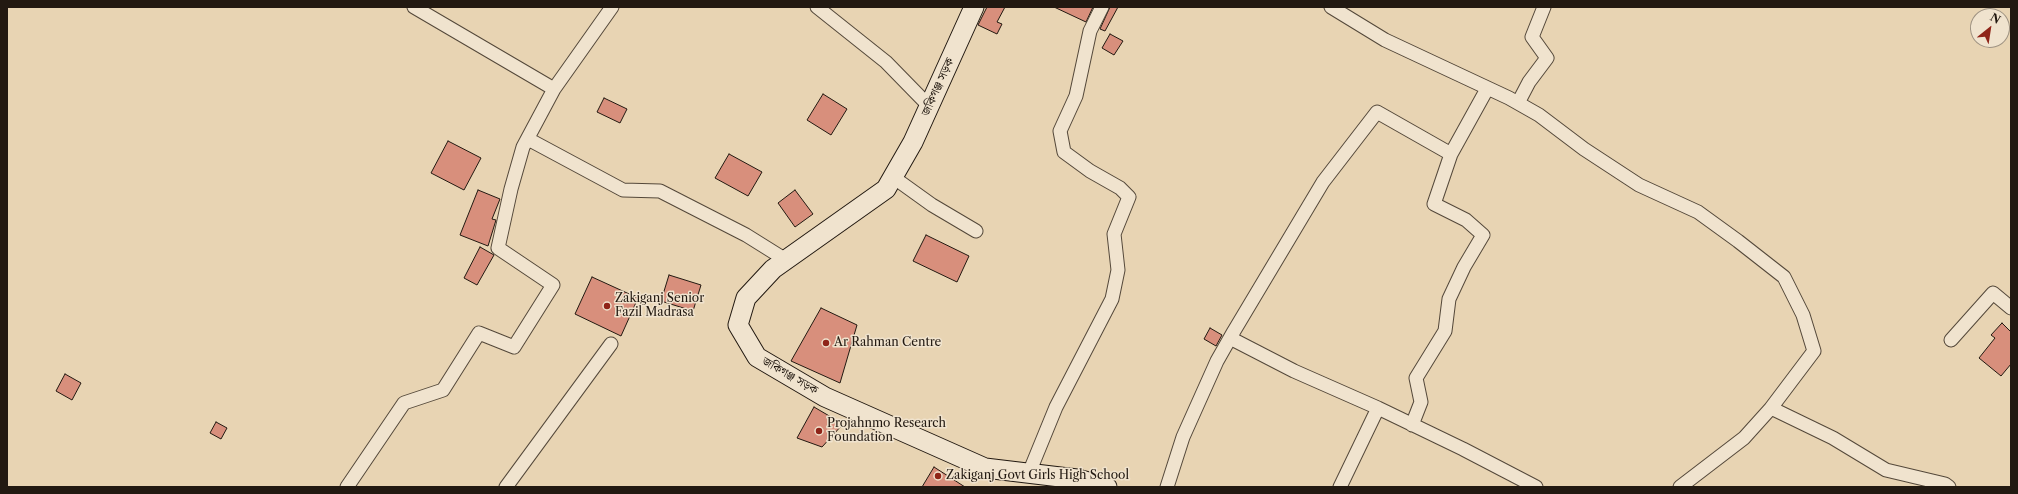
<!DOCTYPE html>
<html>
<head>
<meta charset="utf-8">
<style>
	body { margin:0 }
	#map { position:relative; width:2018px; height:494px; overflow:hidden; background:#e8d4b3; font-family:"Libre Caslon Text",serif }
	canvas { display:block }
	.frame { position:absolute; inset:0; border:8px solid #221911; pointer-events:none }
	.north { position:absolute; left:1970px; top:8px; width:40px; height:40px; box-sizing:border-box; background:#f0e3ce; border:1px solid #9e9282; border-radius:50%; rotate:30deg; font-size:11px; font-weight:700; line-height:16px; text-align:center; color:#221911 }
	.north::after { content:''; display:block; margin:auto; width:14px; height:18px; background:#8f2418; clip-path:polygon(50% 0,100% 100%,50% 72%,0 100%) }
</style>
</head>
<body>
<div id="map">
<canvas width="2018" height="494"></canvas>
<div class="frame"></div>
<div class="north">N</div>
</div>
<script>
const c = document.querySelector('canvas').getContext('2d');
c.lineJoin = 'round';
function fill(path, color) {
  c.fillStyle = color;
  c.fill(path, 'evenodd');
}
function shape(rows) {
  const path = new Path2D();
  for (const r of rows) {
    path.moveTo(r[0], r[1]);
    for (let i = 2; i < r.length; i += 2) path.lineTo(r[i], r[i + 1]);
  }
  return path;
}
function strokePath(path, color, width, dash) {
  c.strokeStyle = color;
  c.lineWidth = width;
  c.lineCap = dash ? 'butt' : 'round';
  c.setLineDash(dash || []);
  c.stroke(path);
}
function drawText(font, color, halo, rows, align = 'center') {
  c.font = font + ' "Libre Caslon Text","Noto Serif Bengali",serif';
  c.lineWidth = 3;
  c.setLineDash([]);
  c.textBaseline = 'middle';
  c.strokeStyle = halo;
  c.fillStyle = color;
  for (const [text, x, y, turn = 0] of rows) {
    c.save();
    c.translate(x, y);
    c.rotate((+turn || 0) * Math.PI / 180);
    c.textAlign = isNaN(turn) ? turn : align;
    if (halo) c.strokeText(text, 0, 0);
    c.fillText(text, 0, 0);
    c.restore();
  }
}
const building = shape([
	[987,7,1005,7,997,22,1002,24,997,34,978,25,987,7],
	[1054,7,1093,7,1086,22,1054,7],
	[1110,7,1118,7,1105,31,1100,29,1110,7],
	[1110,34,1123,41,1114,55,1102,48,1110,34],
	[823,94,847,109,831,135,807,120,823,94],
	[604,98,627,109,620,123,597,112,604,98],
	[448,141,481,158,464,190,431,173,448,141],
	[729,154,762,172,748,196,715,178,729,154],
	[478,190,500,199,492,219,496,220,488,246,460,235,478,190],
	[795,190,813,214,795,227,778,203,795,190],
	[926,235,969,256,957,282,913,261,926,235],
	[480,247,494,255,477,285,464,278,480,247],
	[669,275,701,285,693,311,661,301,669,275],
	[592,277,638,298,621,336,575,314,592,277],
	[821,308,857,325,840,383,791,361,821,308],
	[2002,323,2011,332,2011,364,2001,376,1979,358,1995,338,1991,335,2002,323],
	[1210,328,1222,335,1216,346,1204,339,1210,328],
	[65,374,81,383,72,400,56,391,65,374],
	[814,407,843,424,822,447,797,438,814,407],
	[216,422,227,428,221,439,210,433,216,422],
	[934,467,965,487,922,487,934,467]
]);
const street = shape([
	[414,7,554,89],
	[817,7,886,62,929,106],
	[1331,7,1385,40,1509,98,1539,115,1584,149,1639,185,1698,212,1738,241,1784,277,1803,315,1814,351,1771,408,1833,438,1886,470,1945,484,1949,487],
	[1518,103,1529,82,1547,58,1532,37,1544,7],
	[528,139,623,190,660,191,746,235,786,260],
	[893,177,932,205,976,231],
	[1230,338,1294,371,1378,408,1463,449,1536,487],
	[1951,340,1993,293,2011,308],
	[1412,425,1421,402,1416,378,1445,331,1449,299,1464,267,1483,235,1466,220,1434,204,1451,154,1487,89],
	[1029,473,1056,407,1112,299,1118,270,1114,234,1129,197,1120,188,1090,171,1064,152,1060,131,1076,96,1090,31,1102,7],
	[347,487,404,403,443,390,479,333,514,347,553,285,498,248,511,189,523,147,554,89,612,7],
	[506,487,611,344],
	[1167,487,1183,437,1217,361,1234,331,1323,182,1377,112,1451,154],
	[1340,487,1378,408],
	[1680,487,1744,438,1771,408]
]);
const secondary = shape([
	[974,7,913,142,886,189,773,269,746,298,738,325,757,357,825,397,985,468,1077,479,1107,487]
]);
const markers = [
	[607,306,4,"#8f2418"],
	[826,343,4,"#8f2418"],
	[819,431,4,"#8f2418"],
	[938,476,4,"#8f2418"]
];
const streetNames = [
	["জকিগঞ্জ সড়ক",938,87,-66],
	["জকিগঞ্জ সড়ক",790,376,30]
];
const poiNames = [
	["Zakiganj Senior",615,299],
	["Fazil Madrasa",615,313],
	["Ar Rahman Centre",834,343],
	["Projahnmo Research",827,424],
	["Foundation",827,438],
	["Zakiganj Govt Girls High School",946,476]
];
fill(building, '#d88f7c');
strokePath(building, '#221911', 1);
strokePath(street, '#54483a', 15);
strokePath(secondary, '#221911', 21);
strokePath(street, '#f0e3ce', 13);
strokePath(secondary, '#f0e3ce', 19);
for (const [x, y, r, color] of markers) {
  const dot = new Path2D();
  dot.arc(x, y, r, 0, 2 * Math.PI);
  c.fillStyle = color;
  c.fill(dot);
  strokePath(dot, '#f0e3ce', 1.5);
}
drawText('12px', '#221911', '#f0e3ce', streetNames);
drawText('12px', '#221911', '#f0e3ce', poiNames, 'left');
</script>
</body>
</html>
